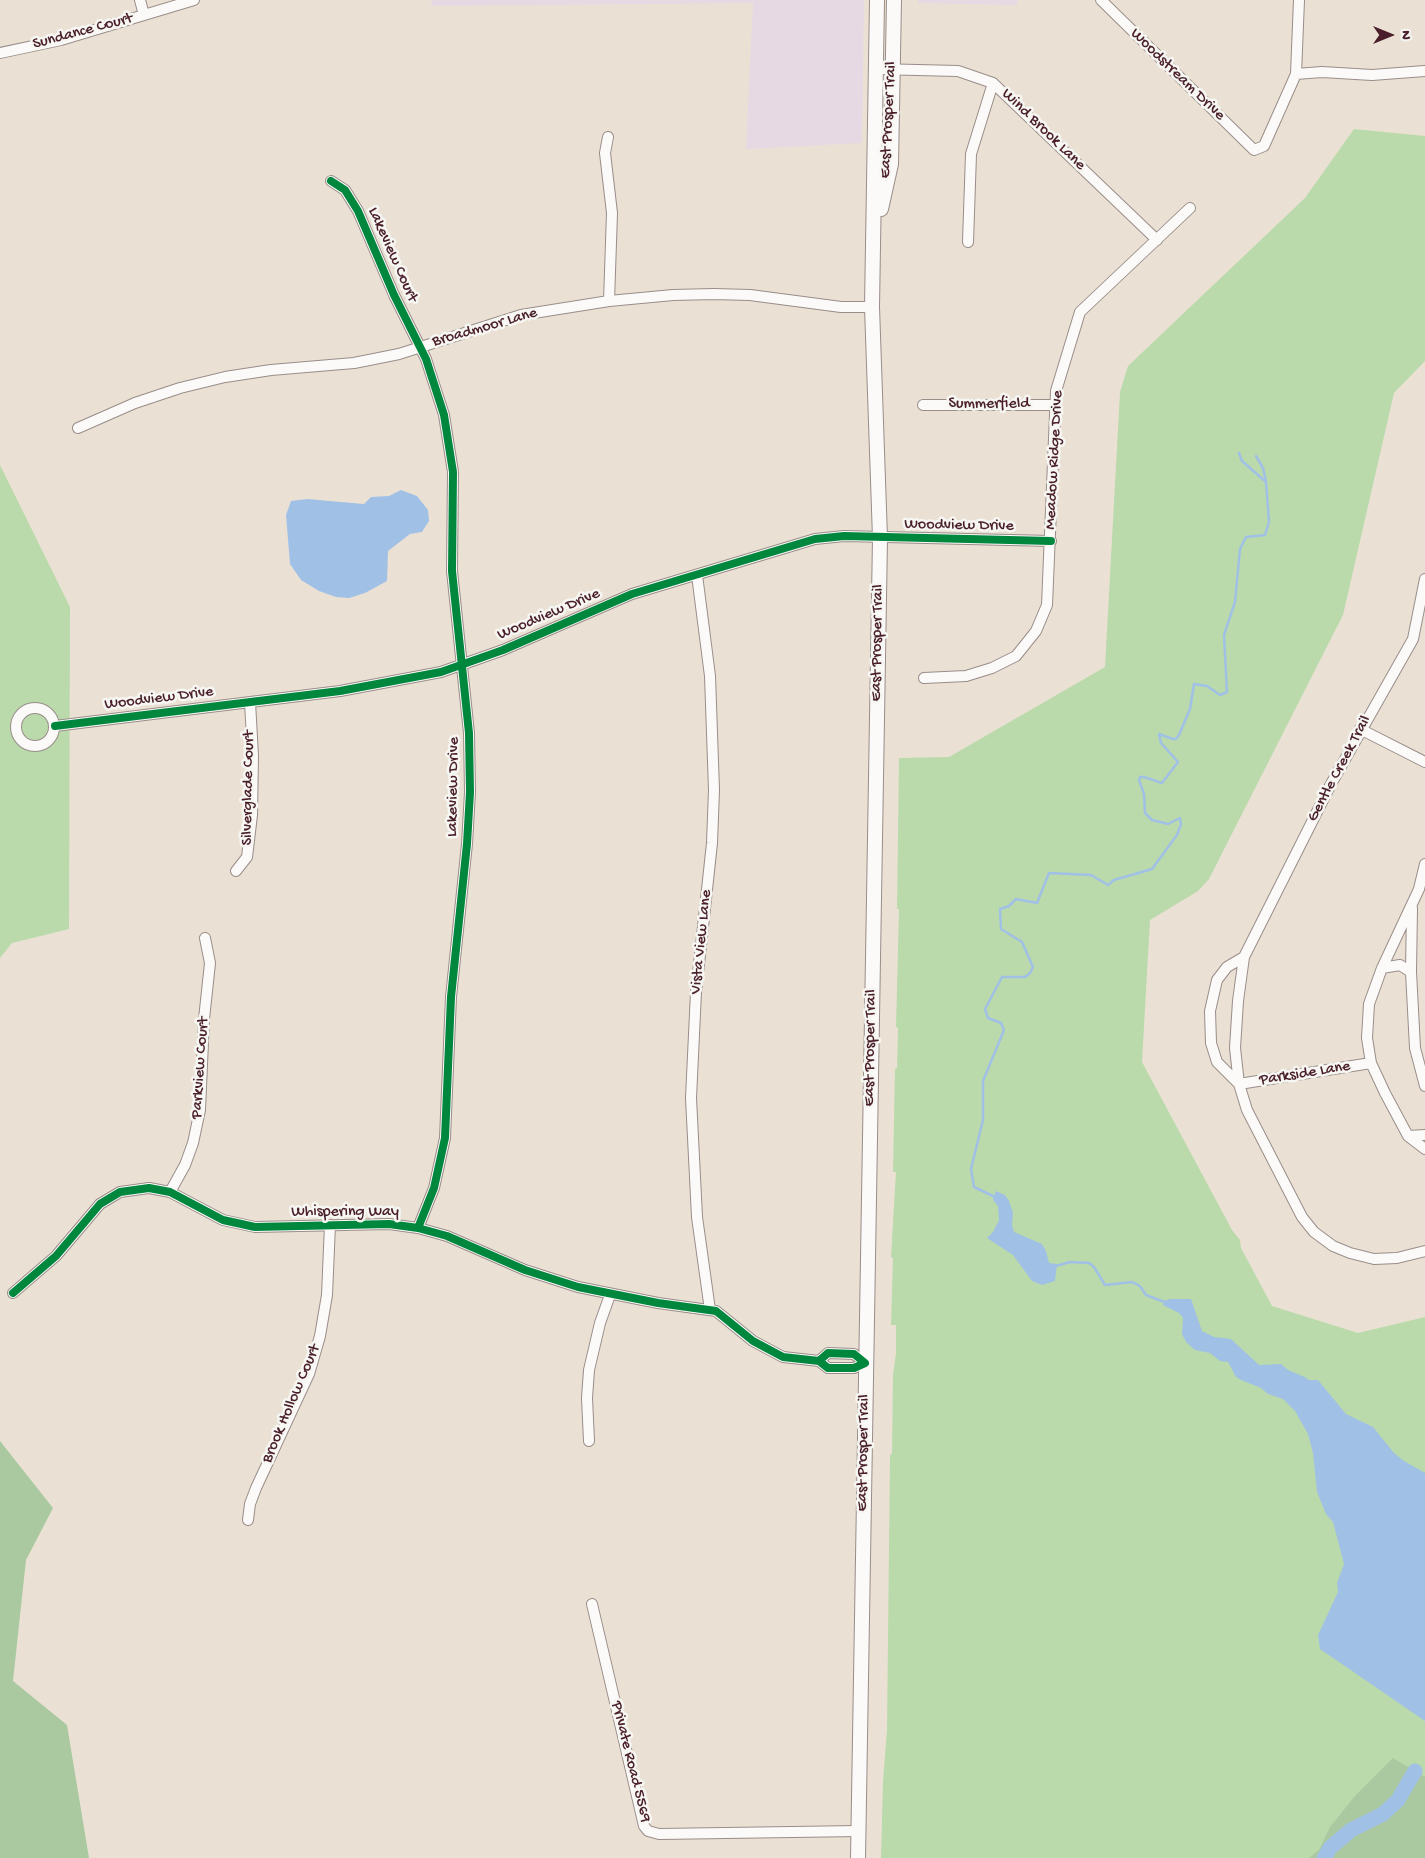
<!DOCTYPE html>
<html>
<head>
<meta charset="utf-8">
<style>
	body { margin:0 }
	#map { position:relative; width:1425px; height:1858px; overflow:hidden; background:#eae1d4; font-family:"Gochi Hand",sans-serif }
	canvas { display:block }
	.north { position:absolute; left:1365px; top:10px; width:50px; height:50px; -webkit-text-stroke:4px #f6f6f2; paint-order:stroke; rotate:90deg; font-size:14px; font-weight:700; line-height:20px; text-align:center; color:#4a1f2b }
	.north::after { content:''; display:block; margin:auto; width:18px; height:22px; background:#4a1f2b; clip-path:polygon(50% 0,100% 100%,50% 72%,0 100%) }
</style>
</head>
<body>
<div id="map">
<canvas width="1425" height="1858"></canvas>
<div class="north">N</div>
</div>
<script>
const c = document.querySelector('canvas').getContext('2d');
c.lineJoin = 'round';
function fill(path, color) {
  c.fillStyle = color;
  c.fill(path, 'evenodd');
}
function shape(rows) {
  const path = new Path2D();
  for (const r of rows) {
    if (r.length === 3) {
      path.moveTo(r[0] + r[2], r[1]);
      path.arc(r[0], r[1], r[2], 0, 2 * Math.PI);
      continue;
    }
    path.moveTo(r[0], r[1]);
    for (let i = 2; i < r.length; i += 2) path.lineTo(r[i], r[i + 1]);
  }
  return path;
}
function strokePath(path, color, width, dash) {
  c.strokeStyle = color;
  c.lineWidth = width;
  c.lineCap = dash ? 'butt' : 'round';
  c.setLineDash(dash || []);
  c.stroke(path);
}
function drawText(font, color, halo, rows, align = 'center') {
  c.font = font + ' "Gochi Hand",sans-serif';
  c.lineWidth = 5;
  c.setLineDash([]);
  c.textBaseline = 'middle';
  c.strokeStyle = halo;
  c.fillStyle = color;
  for (const [text, x, y, turn = 0] of rows) {
    c.save();
    c.translate(x, y);
    c.rotate((+turn || 0) * Math.PI / 180);
    c.textAlign = isNaN(turn) ? turn : align;
    if (halo) c.strokeText(text, 0, 0);
    c.fillText(text, 0, 0);
    c.restore();
  }
}
const built = shape([
	[432,0,864,0,862,143,746,149,753,3,431,6],
	[918,0,1017,0,1017,5,918,3]
]);
const green = shape([
	[1354,129,1425,136,1425,361,1394,393,1343,615,1209,879,1198,891,1150,920,1142,1062,1232,1230,1240,1240,1241,1248,1272,1306,1358,1333,1425,1317,1425,1858,881,1858,883,1781,887,1730,890,1455,892,1454,893,1375,896,1353,896,1325,891,1325,893,1258,891,1257,896,1172,893,1172,895,1069,897,1068,898,1028,896,1027,899,909,897,909,899,758,949,757,1105,667,1119,411,1120,392,1128,366,1305,198],
	[0,465,70,607,69,929,12,943,0,958]
]);
const forest = shape([
	[0,1441,53,1508,26,1560,13,1681,67,1725,89,1858,0,1858],
	[1393,1758,1425,1777,1425,1858,1309,1858,1319,1850,1330,1827,1355,1796]
]);
const water = shape([
	[401,490,417,496,428,510,429,521,422,532,410,534,388,551,387,581,365,593,349,598,336,597,319,591,301,580,290,564,286,515,291,501,307,499,364,504,371,497,389,496],
	[996,1191,1005,1195,1009,1201,1013,1213,1012,1225,1014,1232,1042,1244,1046,1251,1049,1263,1057,1264,1055,1281,1042,1285,1032,1281,1013,1255,987,1238,993,1232,999,1220,998,1206,993,1200],
	[1170,1299,1191,1299,1202,1331,1214,1337,1231,1339,1259,1365,1281,1364,1288,1370,1307,1378,1308,1380,1318,1380,1346,1414,1373,1427,1394,1453,1404,1461,1425,1473,1425,1721,1320,1649,1318,1635,1338,1592,1337,1583,1344,1564,1333,1522,1326,1514,1317,1492,1313,1453,1308,1434,1295,1411,1283,1399,1268,1394,1261,1388,1241,1380,1236,1377,1228,1362,1220,1361,1210,1353,1195,1350,1186,1342,1182,1334,1183,1318,1179,1313,1163,1305,1164,1301]
]);
const stream = shape([
	[1239,453,1242,461,1266,482],
	[995,1197,974,1187,971,1169,983,1120,983,1081,1004,1030,1001,1023,988,1018,985,1009,1002,977,1025,977,1030,973,1033,967,1022,942,1001,929,1000,909,1009,906,1016,899,1037,903,1049,873,1091,875,1108,885,1114,880,1152,869,1177,835,1181,824,1180,818,1168,824,1152,820,1145,813,1144,794,1139,780,1140,777,1144,777,1162,783,1178,762,1161,743,1159,734,1173,739,1176,739,1179,735,1190,709,1194,684,1207,686,1220,695,1227,692,1224,635,1235,602,1240,549,1246,537,1265,535,1269,522,1266,482,1263,468,1256,456],
	[1056,1266,1070,1262,1089,1263,1094,1267,1105,1285,1132,1282,1140,1286,1146,1295,1167,1303]
]);
const river = shape([
	[1324,1858,1330,1848,1351,1830,1383,1814,1398,1800,1415,1771]
]);
const minor = shape([
	[140,0,144,15],
	[1101,0,1254,150,1264,146,1296,74,1299,0],
	[0,53,61,40,194,0],
	[876,69,958,71,993,83,1157,240],
	[1296,74,1322,72,1372,75,1425,71],
	[608,137,605,153,612,213,609,301],
	[331,181,345,190,358,211,394,295,426,359,444,415,453,472,452,571,469,733,470,792,467,844,451,997,445,1138,434,1188,418,1228],
	[968,242,971,154,993,83],
	[923,405,1054,405],
	[78,428,135,403,180,388,225,377,271,370,354,363,399,354,521,315,609,301,673,295,714,294,750,295,841,307,872,307],
	[697,575,710,676,714,790,712,843,696,992,691,1098,697,1217,710,1310],
	[1425,579,1413,639,1331,784,1244,957,1238,1001,1235,1048,1239,1084,1247,1110,1302,1217,1314,1232,1333,1246,1350,1253,1374,1259,1397,1258,1425,1251],
	[924,678,966,676,992,668,1016,656,1036,631,1047,605,1056,391,1080,312,1190,208],
	[35,727,19],
	[55,726,340,691,441,672,503,650,632,594,815,539,844,536,1051,541],
	[1360,729,1425,762],
	[1425,864,1419,889,1382,968,1369,1004,1367,1038,1371,1063,1385,1093,1408,1136,1425,1149],
	[236,871,247,857,252,815,253,756,250,702],
	[1412,908,1411,972,1415,1048,1425,1086],
	[1382,968,1400,965,1411,972],
	[1239,1084,1217,1062,1211,1043,1210,1011,1217,980,1227,967,1244,957],
	[1239,1084,1371,1063],
	[1408,1136,1425,1135],
	[170,1192,185,1165,193,1143,200,1110,204,1019,210,963,205,938],
	[13,1293,56,1256,100,1204,120,1192,149,1188,170,1192,223,1220,255,1227,389,1224,418,1228,447,1236,525,1270,578,1287,658,1303,716,1311,753,1341,783,1357,819,1361,828,1368,854,1368,865,1363,854,1354,828,1353,819,1361],
	[589,1441,587,1398,589,1370,600,1323,610,1295],
	[248,1520,250,1504,256,1488,309,1374,320,1336,327,1295,330,1225],
	[592,1604,644,1826,648,1831,659,1834,859,1831]
]);
const secondary = shape([
	[881,209,891,164,894,0],
	[858,1858,880,538,872,307,877,0]
]);
const cycleway = shape([
	[331,181,345,190,358,211,394,295,426,359,444,415,453,472,452,571,469,733,470,792,467,844,451,997,445,1138,434,1188,418,1228],
	[55,726,340,691,441,672,503,650,632,594,815,539,844,536,1051,541],
	[13,1293,56,1256,100,1204,120,1192,149,1188,170,1192,223,1220,255,1227,389,1224,418,1228,447,1236,525,1270,578,1287,658,1303,716,1311,753,1341,783,1357,819,1361,828,1368,854,1368,865,1363,854,1354,828,1353,819,1361]
]);
const streetNames = [
	["Sundance Court",83,32,-15],
	["Woodstream Drive",1177,75,44],
	["East Prosper Trail",889,120,-87],
	["Wind Brook Lane",1043,130,44],
	["Lakeview Court",392,255,66],
	["Broadmoor Lane",485,328,-16],
	["Summerfield",989,405],
	["Meadow Ridge Drive",1055,460,-87],
	["Woodview Drive",959,526,1],
	["Woodview Drive",549,615,-23],
	["East Prosper Trail",878,643,-89],
	["Woodview Drive",159,699,-7],
	["Gentle Creek Trail",1340,769,-62],
	["Lakeview Drive",454,787,-89],
	["Silverglade Court",249,788,-89],
	["Vista View Lane",702,942,-84],
	["East Prosper Trail",871,1048,-89],
	["Parkview Court",201,1068,-86],
	["Parkside Lane",1305,1074,-9],
	["Whispering Way",345,1213],
	["Brook Hollow Court",292,1404,-67],
	["East Prosper Trail",864,1453,-89],
	["Private Road 5569",630,1762,76]
];
fill(built, '#e7d9e4');
fill(green, '#badaab');
fill(forest, '#aac9a0');
fill(water, '#a1c0e6');
strokePath(stream, '#a1c0e6', 2.5);
strokePath(river, '#a1c0e6', 15);
strokePath(minor, '#998d89', 12);
strokePath(secondary, '#998d89', 16);
strokePath(minor, '#fcfaf9', 10);
strokePath(secondary, '#fcfaf9', 14);
strokePath(cycleway, '#00873e', 8);
drawText('16px', '#4a1f2b', '#f6f6f2', streetNames);
</script>
</body>
</html>
